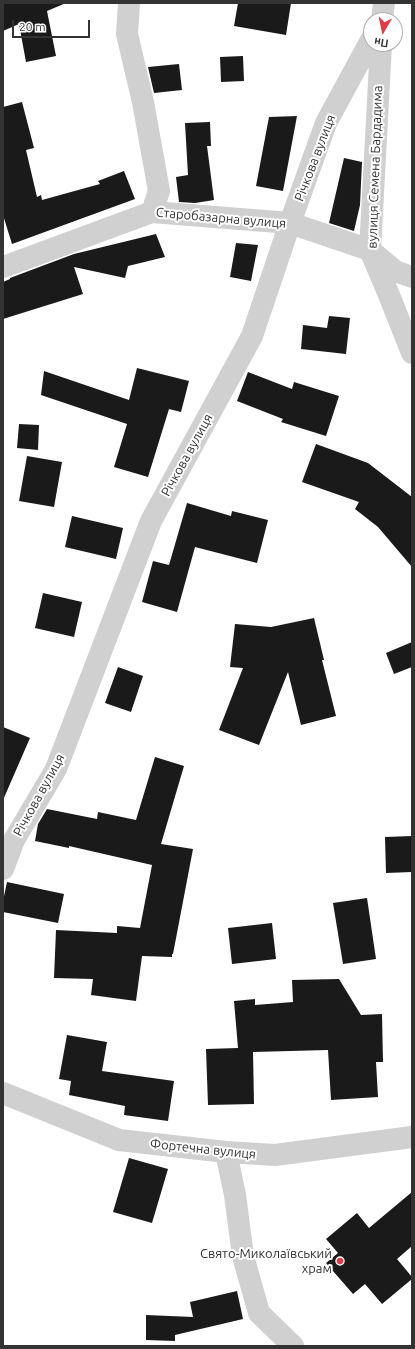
<!DOCTYPE html>
<html>
<head>
<meta charset="utf-8">
<style>
	body { margin:0 }
	#map { position:relative; width:415px; height:1349px; overflow:hidden; background:#fff; font-family:Ubuntu,sans-serif }
	canvas { display:block }
	.frame { position:absolute; inset:0; border:4px solid #333; pointer-events:none }
	.north { position:absolute; left:363px; top:12px; width:40px; height:40px; box-sizing:border-box; background:#fff; border:1px solid #adadad; border-radius:50%; rotate:189deg; font-size:11px; font-weight:700; line-height:16px; text-align:center; color:#333 }
	.north::after { content:''; display:block; margin:auto; width:14px; height:18px; background:#e63946; clip-path:polygon(50% 0,100% 100%,50% 72%,0 100%) }
	.scale { position:absolute; left:12px; top:20px; width:78px; height:18px; box-sizing:border-box; border:2px solid #333; border-top:0; padding-left:5px; font-size:12px; line-height:14px; white-space:nowrap; color:#333; -webkit-text-stroke:3px #fff; paint-order:stroke }
</style>
</head>
<body>
<div id="map">
<canvas width="415" height="1349"></canvas>
<div class="frame"></div>
<div class="north">Пн</div>
<div class="scale">20 m</div>
</div>
<script>
const c = document.querySelector('canvas').getContext('2d');
c.lineJoin = 'round';
function fill(path, color) {
  c.fillStyle = color;
  c.fill(path, 'evenodd');
}
function shape(rows) {
  const path = new Path2D();
  for (const r of rows) {
    path.moveTo(r[0], r[1]);
    for (let i = 2; i < r.length; i += 2) path.lineTo(r[i], r[i + 1]);
  }
  return path;
}
function strokePath(path, color, width, dash) {
  c.strokeStyle = color;
  c.lineWidth = width;
  c.lineCap = dash ? 'butt' : 'round';
  c.setLineDash(dash || []);
  c.stroke(path);
}
function drawText(font, color, halo, rows, align = 'center') {
  c.font = font + ' Ubuntu,sans-serif';
  c.lineWidth = 4;
  c.setLineDash([]);
  c.textBaseline = 'middle';
  c.strokeStyle = halo;
  c.fillStyle = color;
  for (const [text, x, y, turn = 0] of rows) {
    c.save();
    c.translate(x, y);
    c.rotate((+turn || 0) * Math.PI / 180);
    c.textAlign = isNaN(turn) ? turn : align;
    if (halo) c.strokeText(text, 0, 0);
    c.fillText(text, 0, 0);
    c.restore();
  }
}
const building = shape([
	[3,3,66,3,47,11,56,56,26,62,19,24,3,31],
	[238,3,291,3,286,35,234,26],
	[243,56,244,81,221,82,220,57],
	[179,64,182,90,154,93,148,67],
	[22,102,34,148,26,150,37,197,41,195,42,200,100,184,98,181,124,171,135,199,12,244,3,215,3,107],
	[297,116,283,191,256,186,269,117],
	[210,122,211,146,207,146,214,200,195,203,179,202,176,177,188,175,185,123],
	[344,158,362,162,360,205,354,231,329,223],
	[156,234,165,257,128,266,125,278,74,267,83,294,3,319,3,282,10,279,10,278,74,254],
	[236,243,258,245,251,281,230,277],
	[329,316,350,318,346,354,301,349,303,325,327,328],
	[137,368,189,381,181,412,169,409,148,477,114,467,127,424,41,395,44,371,129,400],
	[248,372,292,389,294,382,339,396,326,436,281,422,283,419,237,401],
	[19,424,39,425,38,450,17,448],
	[316,444,368,463,412,497,412,567,378,527,355,509,359,502,302,482],
	[27,456,62,462,54,507,19,501],
	[187,503,231,516,232,511,268,520,257,563,195,547,177,612,142,602,153,561,169,565],
	[72,516,123,528,116,559,65,547],
	[43,593,82,602,74,637,35,628],
	[314,618,324,660,322,660,336,716,301,725,288,672,259,745,219,730,243,668,230,667,235,624,271,627],
	[412,642,412,667,394,674,386,653],
	[118,667,143,676,131,712,105,703],
	[3,727,30,738,3,800],
	[155,757,184,766,161,844,193,849,173,954,172,954,172,957,142,956,136,1001,91,995,93,979,54,978,56,930,117,933,117,926,140,928,152,865,69,846,69,848,35,841,38,824,47,809,97,819,98,812,136,820],
	[412,836,412,872,386,873,385,837],
	[7,882,64,894,58,923,3,912,3,901],
	[367,898,376,959,343,964,333,903],
	[272,923,276,959,232,964,228,928],
	[339,979,361,1015,382,1014,383,1062,376,1062,378,1097,331,1100,328,1050,253,1052,254,1104,208,1105,206,1049,238,1048,234,1001,255,999,255,1005,293,1002,292,980],
	[67,1035,107,1042,102,1071,174,1081,168,1121,124,1115,125,1106,69,1095,71,1081,59,1079],
	[129,1158,168,1169,152,1223,113,1212],
	[412,1192,412,1246,397,1259,412,1277,412,1279,382,1304,365,1284,353,1294,326,1263,338,1253,326,1239,357,1213,369,1228],
	[237,1291,243,1319,175,1335,175,1341,146,1340,146,1315,193,1317,190,1302]
]);
const minor = shape([
	[129,3,127,34,143,102,159,191,152,212],
	[382,20,384,3],
	[381,44,370,250,389,295,412,353],
	[3,267,152,212,290,223,370,250,395,271,412,277],
	[3,869,14,840,56,769,151,521,252,336,290,223,326,123,371,40],
	[3,1093,119,1140,226,1152,275,1155,412,1137],
	[226,1152,235,1195,243,1256,259,1313,293,1346]
]);
const markers = [
	[340,1261,4,"#e63946"]
];
const streetNames = [
	["Річкова вулиця",315,158,-69],
	["вулиця Семена Бардадима",375,167,-88],
	["Старобазарна вулиця",221,218,5],
	["Річкова вулиця",187,455,-61],
	["Річкова вулиця",39,795,-61],
	["Фортечна вулиця",203,1149,6]
];
const poiNames = [
	["Свято-Миколаївський",332,1254],
	["храм",332,1269]
];
fill(building, '#1a1a1a');
strokePath(minor, '#d0d0d0', 22);
for (const [x, y, r, color] of markers) {
  const dot = new Path2D();
  dot.arc(x, y, r, 0, 2 * Math.PI);
  c.fillStyle = color;
  c.fill(dot);
  strokePath(dot, '#fff', 1.5);
}
drawText('13px', '#333', '#fff', streetNames);
drawText('13px', '#333', '#fff', poiNames, 'right');
</script>
</body>
</html>
